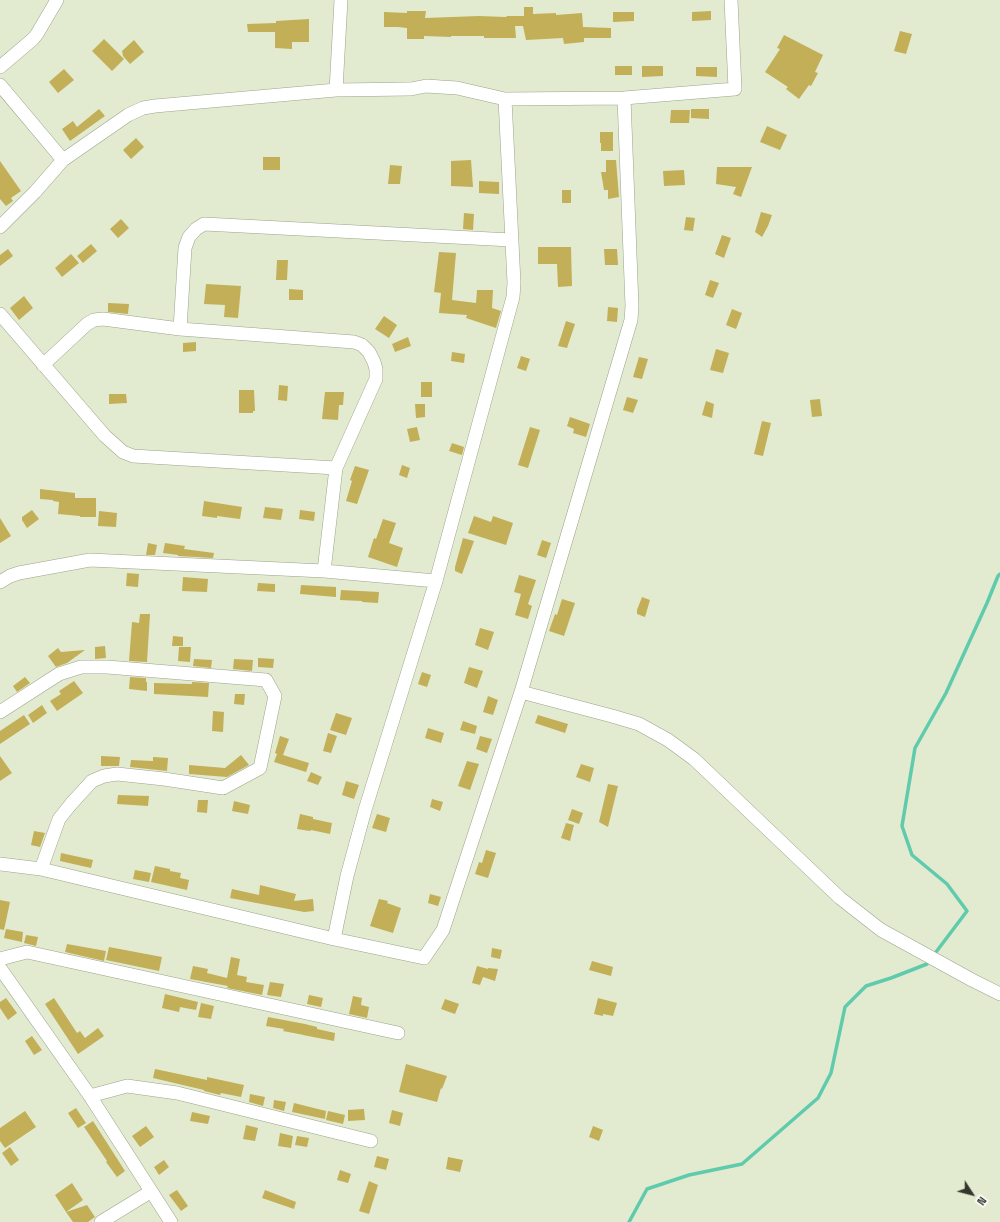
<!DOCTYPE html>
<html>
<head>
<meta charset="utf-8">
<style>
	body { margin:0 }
	#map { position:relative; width:1000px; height:1222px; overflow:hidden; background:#e2ebd0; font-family:"Space Grotesk",sans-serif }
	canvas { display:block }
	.north { position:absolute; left:952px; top:1174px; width:40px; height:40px; -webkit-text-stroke:3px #fff; paint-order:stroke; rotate:126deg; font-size:11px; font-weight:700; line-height:16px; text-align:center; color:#32362b }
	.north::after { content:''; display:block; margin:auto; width:14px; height:18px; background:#32362b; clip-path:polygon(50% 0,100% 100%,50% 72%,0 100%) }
</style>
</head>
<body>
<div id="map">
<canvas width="1000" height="1222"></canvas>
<div class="north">N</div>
</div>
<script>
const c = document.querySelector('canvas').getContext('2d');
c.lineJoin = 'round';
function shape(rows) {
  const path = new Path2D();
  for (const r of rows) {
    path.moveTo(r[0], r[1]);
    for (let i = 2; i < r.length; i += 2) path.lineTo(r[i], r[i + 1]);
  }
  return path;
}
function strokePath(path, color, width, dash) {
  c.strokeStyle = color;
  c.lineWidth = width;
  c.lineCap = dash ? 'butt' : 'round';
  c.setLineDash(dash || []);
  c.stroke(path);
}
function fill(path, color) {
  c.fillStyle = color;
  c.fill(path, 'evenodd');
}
const stream = shape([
	[629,1222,647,1189,689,1175,742,1164,818,1098,831,1073,845,1007,866,986,891,978,927,964,967,911,947,884,912,855,902,826,915,748,946,693,987,603,998,576,1000,574]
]);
const building = shape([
	[524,7,533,7,533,14,556,13,556,15,582,13,583,27,611,28,611,38,584,38,584,42,564,44,563,38,526,40,523,26,515,26,516,38,484,38,484,36,451,36,451,37,424,36,424,39,407,39,407,28,398,27,384,27,384,12,407,13,407,11,426,11,425,18,479,16,506,17,507,16,524,16],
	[711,11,711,20,692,21,692,12],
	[613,12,634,12,634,21,613,22],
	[309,19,309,42,292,42,292,49,275,48,275,32,248,32,247,24,276,23,276,21],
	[900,31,912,34,906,54,894,51],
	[784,35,823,55,815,72,818,73,811,86,809,85,799,99,786,89,788,87,765,72,780,49,777,48],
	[104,39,124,59,112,71,92,51],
	[134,40,144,52,130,64,123,56,122,51],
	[615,66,632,66,632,75,615,75],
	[642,66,663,66,663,76,642,77],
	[696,67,717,67,717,77,696,76],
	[64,69,74,80,58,93,49,82],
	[99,109,105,116,70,141,62,129,73,121,77,127],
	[691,109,709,109,709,119,691,118],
	[671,110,690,110,689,123,670,123],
	[767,126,787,135,780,150,760,142],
	[600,132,613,132,613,151,601,151,601,143,600,143],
	[136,138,144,147,131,159,123,150],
	[263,157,280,157,280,170,263,170],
	[471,160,473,187,451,186,451,161],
	[606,160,616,160,619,197,608,199,608,190,604,190,601,172,606,172],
	[0,161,21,191,11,198,13,201,6,206,0,199],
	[390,165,402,166,400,184,388,184],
	[717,167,752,167,741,197,733,194,736,187,716,184],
	[684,170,685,185,664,186,663,171],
	[479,181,499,182,499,194,479,193],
	[562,190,571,190,571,203,562,203],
	[761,212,772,215,768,226,762,237,755,232],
	[464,213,474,214,473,230,463,229],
	[686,217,695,218,693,231,684,230],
	[121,219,129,228,118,238,110,229],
	[722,235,731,238,724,258,715,254],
	[91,244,97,251,83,263,77,256],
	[538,247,571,247,572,286,558,287,557,264,538,264],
	[8,249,13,256,0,266,0,255],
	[604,249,617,249,618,265,605,265],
	[439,252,456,253,452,300,476,303,477,290,493,290,492,308,501,311,496,328,466,318,467,315,439,313,441,293,434,292],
	[71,254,79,263,62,277,55,268],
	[277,260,288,260,287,280,276,280],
	[710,280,719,283,713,298,705,295],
	[206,284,241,286,238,318,224,317,225,305,204,304],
	[289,289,303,290,303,300,289,300],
	[24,296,33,308,19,320,10,308],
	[108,303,129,304,128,314,108,312],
	[608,307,618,308,617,322,607,321],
	[732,309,742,313,736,329,726,325],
	[384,316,397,325,389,338,375,329],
	[566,321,575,324,567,348,558,346],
	[408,337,411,346,395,352,392,344],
	[196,342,196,351,183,352,183,343],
	[716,349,729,353,723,373,710,370],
	[452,352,465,354,464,363,451,361],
	[521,356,530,359,526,371,517,368],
	[639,357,648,359,642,379,633,377],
	[421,382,432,382,432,397,421,397],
	[279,385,288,386,287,401,278,400],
	[239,390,254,390,255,411,253,411,253,413,239,413],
	[325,392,344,392,343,405,339,405,338,420,322,419],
	[109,394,126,394,127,403,109,404],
	[627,397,638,400,633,413,623,410],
	[820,399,822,416,812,417,810,400],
	[706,401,714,404,712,418,702,415],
	[415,404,425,404,425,417,416,418],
	[570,417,590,424,586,437,573,433,574,429,567,426],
	[762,421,771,423,763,456,754,454],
	[417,427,420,440,410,442,407,429],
	[530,427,540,430,528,468,518,465],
	[452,443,464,447,462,455,449,451],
	[402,465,410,468,407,478,399,475],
	[355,466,369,470,357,504,346,501,352,481,350,480],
	[40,489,75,493,75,498,96,498,96,517,80,517,80,516,58,514,59,502,53,501,53,500,40,499],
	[204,501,242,507,240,519,217,516,217,518,202,516],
	[265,507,283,509,281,520,263,518],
	[32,510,39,519,27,528,22,520,22,517],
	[300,510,315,512,314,521,299,519],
	[99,511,117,513,116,527,98,526],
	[474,516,491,522,493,516,513,523,506,545,468,533],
	[0,518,11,536,0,543],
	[383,519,396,523,389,543,403,548,397,567,368,557,374,538,376,539],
	[463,538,474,541,462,574,455,571,455,567],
	[542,540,551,543,546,558,537,555],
	[148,543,157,545,155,555,146,555],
	[165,543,185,546,184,549,214,553,213,558,178,556,178,555,163,553],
	[127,573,139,574,138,587,126,586],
	[519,575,536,580,528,604,532,606,528,619,515,615,521,594,514,592],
	[183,577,208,579,207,592,182,591],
	[258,583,275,584,275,592,257,591],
	[301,585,336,587,336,597,300,594],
	[341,590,379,592,378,603,362,602,362,601,340,600],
	[642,597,650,600,645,617,637,614,637,610],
	[562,599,575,603,564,636,549,631,555,614,557,615],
	[140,614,150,614,147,662,129,661,132,622,139,623],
	[480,628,494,632,488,650,475,645],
	[173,636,183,637,183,646,172,646],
	[105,646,106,658,95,659,95,647],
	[179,647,191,647,190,662,178,661],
	[58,648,61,652,85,650,67,663,56,667,48,656],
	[258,658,274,659,273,668,258,667],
	[194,659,212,660,211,668,193,666],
	[234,659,253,660,252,671,233,669],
	[469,667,483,671,477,688,464,683],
	[422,672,431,675,427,687,418,684],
	[25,677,30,683,17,692,13,686],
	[130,677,146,678,146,682,147,682,147,691,129,689],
	[74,681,83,693,57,711,50,701,61,694,59,691],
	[192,682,209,683,208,697,154,694,154,683,192,684],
	[235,694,245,694,244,705,234,704],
	[488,696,498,700,493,715,483,712],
	[42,705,47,713,33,723,28,715],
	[213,711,224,712,223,732,212,731],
	[336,713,352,718,346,735,330,730],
	[24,715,30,724,0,744,0,731],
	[538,715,568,724,565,733,535,723],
	[463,721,477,726,475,734,460,730],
	[428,728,444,733,441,743,425,738],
	[328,733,337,736,331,753,323,751],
	[280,736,289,739,283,755,309,763,306,772,274,762,277,754,275,753],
	[480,736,492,739,487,753,476,749],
	[241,755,249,765,227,777,189,774,189,765,225,768],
	[0,756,12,773,0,781],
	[101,756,120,757,119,766,101,766],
	[153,757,168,758,167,771,130,767,131,760,153,761],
	[467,761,479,764,470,790,458,786],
	[581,764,594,768,590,782,576,777],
	[311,772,322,777,318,785,307,781],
	[346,781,359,785,354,799,342,795],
	[608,784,618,786,608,827,599,822],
	[118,795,149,796,148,806,117,804],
	[432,799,443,802,440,811,430,807],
	[198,800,208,800,207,813,197,812],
	[234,801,250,805,248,814,232,811],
	[572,809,583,813,579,824,568,820],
	[300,814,313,817,313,819,332,823,330,834,311,830,310,831,297,829],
	[377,814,390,818,386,832,372,828],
	[566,823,574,825,570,841,561,838],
	[34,831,45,833,40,847,31,845],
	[486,850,496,853,488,878,475,874,479,862,482,863],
	[61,853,93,860,91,868,60,861],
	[155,866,170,869,170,871,181,873,180,878,189,880,187,890,151,882],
	[135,870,151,873,149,882,133,879],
	[260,885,296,894,294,901,313,899,314,911,304,912,230,898,232,889,259,895],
	[430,894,441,897,438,906,428,903],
	[379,899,388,901,387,903,401,908,393,933,370,926],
	[0,900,10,902,4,930,0,929],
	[6,929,23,932,22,942,4,938],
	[26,935,38,937,36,946,24,943],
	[67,944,106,951,104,961,65,952],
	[109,947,162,957,159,971,106,960],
	[492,948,502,950,500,959,491,957],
	[231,957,240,959,237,975,247,977,246,982,264,985,262,995,227,988,228,986,190,979,193,966,208,969,207,973,227,978],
	[592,961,613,967,611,976,589,970],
	[477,966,488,969,488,968,498,969,495,981,483,977,480,985,472,983],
	[270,982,284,984,281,997,267,995],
	[165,994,198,1002,196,1010,180,1007,179,1012,162,1008],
	[309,995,323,998,321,1007,307,1004],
	[353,996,362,998,361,1005,369,1007,367,1018,349,1014],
	[6,998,17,1013,8,1020,0,1008,0,1002],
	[54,998,77,1033,80,1031,85,1038,98,1028,104,1036,78,1054,45,1004],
	[598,998,617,1003,613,1016,603,1014,603,1016,594,1014],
	[445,999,459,1004,455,1014,441,1009],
	[201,1003,214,1006,211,1019,198,1017],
	[268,1017,305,1024,317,1027,317,1029,335,1033,334,1041,303,1035,304,1035,283,1031,284,1029,266,1026],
	[32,1036,42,1050,34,1055,25,1041],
	[406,1064,447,1076,442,1089,441,1088,437,1102,399,1092],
	[155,1069,207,1080,207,1077,244,1085,241,1097,221,1093,220,1095,204,1091,204,1090,153,1078],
	[250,1094,265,1097,263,1106,249,1102],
	[274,1100,286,1102,284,1111,273,1108],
	[294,1103,326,1111,325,1119,292,1112],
	[76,1108,86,1123,78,1128,68,1113],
	[364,1109,365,1120,348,1121,348,1110],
	[392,1110,403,1113,400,1126,389,1123],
	[25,1111,36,1127,5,1148,0,1141,0,1128],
	[328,1111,345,1115,343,1124,326,1120],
	[192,1112,210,1116,208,1124,190,1121],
	[93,1121,125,1171,117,1177,106,1162,107,1161,84,1127],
	[246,1125,258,1128,255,1141,243,1139],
	[146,1126,154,1137,140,1147,132,1136],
	[593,1126,603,1130,599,1141,589,1137],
	[280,1133,293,1136,291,1148,278,1146],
	[297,1136,309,1138,307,1147,295,1145],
	[10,1147,19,1160,11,1166,2,1153],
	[377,1156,389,1159,386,1170,374,1167],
	[448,1157,463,1160,460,1172,446,1169],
	[164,1160,169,1167,159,1175,154,1167],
	[340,1170,351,1174,348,1183,337,1180],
	[369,1181,378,1185,369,1214,359,1211],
	[72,1183,83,1200,66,1212,55,1195],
	[177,1190,188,1206,181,1211,169,1195],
	[265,1190,296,1202,294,1209,262,1198],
	[87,1205,95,1217,88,1222,73,1222,66,1212]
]);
const minor = shape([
	[0,67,33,39,37,34,57,0],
	[0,85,63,160],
	[336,90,341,0],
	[0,227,35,192,63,160,128,115,143,108,155,106,336,90,411,89,426,86,457,88,505,99,624,98,735,89,731,0],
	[0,314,105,436,123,452,133,456,336,468],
	[180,329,185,248,189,237,196,229,204,224,511,240],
	[43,365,87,324,94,320,103,319,180,329,354,342,362,345,369,352,374,362,376,369,376,379,336,468,324,571],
	[0,582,10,576,19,573,90,560,324,571,436,581],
	[521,692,612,716,639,724,668,740,694,759,840,898,881,930,972,980,1000,994],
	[0,712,59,674,81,667,107,667,266,680,275,696,260,768,223,788,164,779,117,774,104,776,92,781,71,804,59,819,41,869],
	[0,864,41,869,334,939,424,958,443,930,521,692,631,320,632,306,624,98],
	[334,939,347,876,365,810,436,581,513,297,514,283,505,99],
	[0,959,27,952,398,1033],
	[0,968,90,1096,171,1222],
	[90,1096,127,1086,177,1093,371,1141],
	[101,1222,150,1192]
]);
strokePath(stream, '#5fcbac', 3.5);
fill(building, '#c2af57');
strokePath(minor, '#9ba38a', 14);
strokePath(minor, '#fff', 13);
</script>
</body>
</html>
